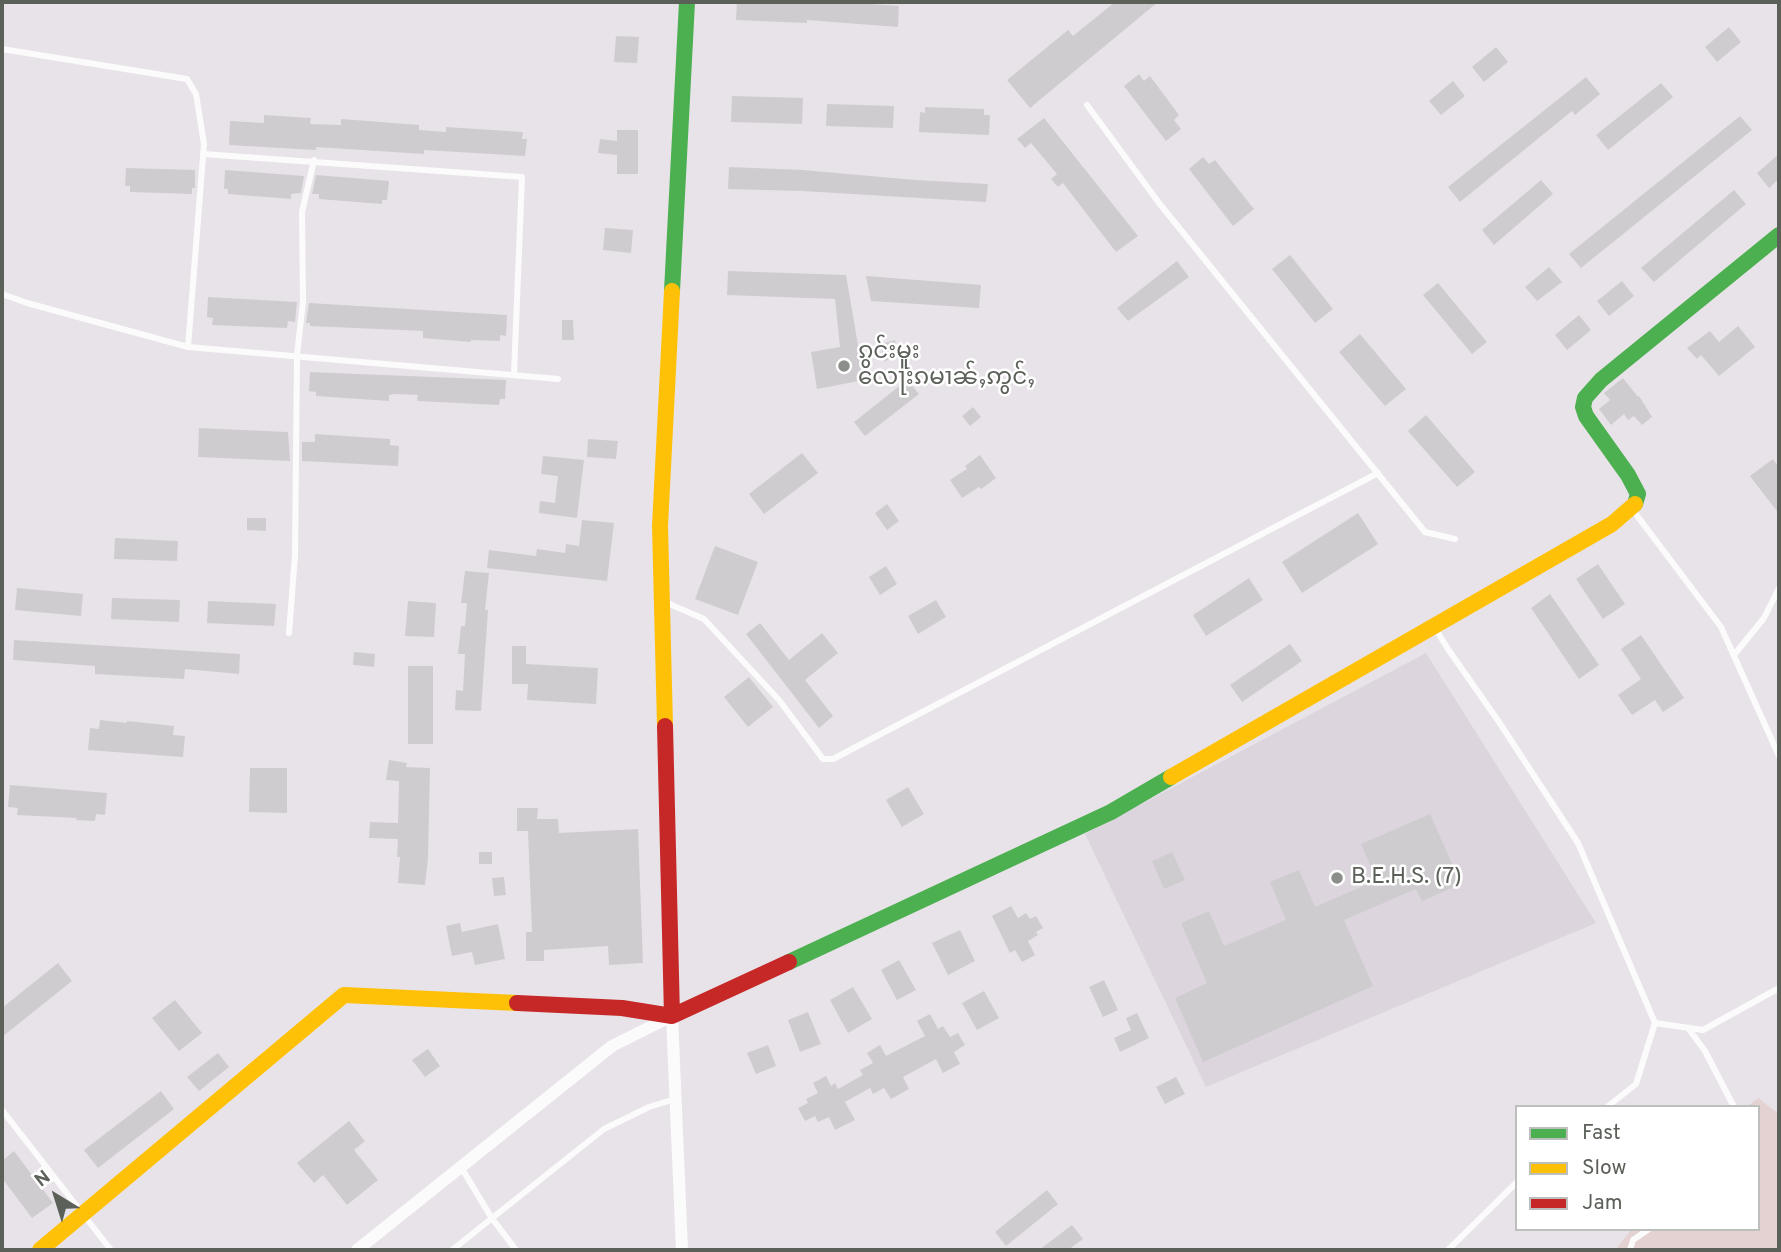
<!DOCTYPE html>
<html>
<head>
<meta charset="utf-8">
<style>
	body { margin:0 }
	#map { position:relative; width:1781px; height:1252px; overflow:hidden; background:#e8e3e8; font-family:Overpass,sans-serif }
	canvas { display:block }
	.frame { position:absolute; inset:0; border:4px solid #5b6059; pointer-events:none }
	.legend { position:absolute; left:1515px; top:1105px; width:245px; height:126px; box-sizing:border-box; background:#fff; border:2px solid #bdbfbd; margin:0; padding:9px 12px; list-style:none; font-size:21px; color:#5b6059 }
	.legend li { display:flex; align-items:center; gap:14px; height:35px }
	.legend b { width:35px; border:2px solid #bdbfbd }
	.north { position:absolute; left:21px; top:1161px; width:70px; height:70px; -webkit-text-stroke:5px #fff; paint-order:stroke; rotate:322deg; font-size:19px; font-weight:700; line-height:28px; text-align:center; color:#5b6059 }
	.north::after { content:''; display:block; margin:auto; width:24px; height:32px; background:#5b6059; clip-path:polygon(50% 0,100% 100%,50% 72%,0 100%) }
</style>
</head>
<body>
<div id="map">
<canvas width="1781" height="1252"></canvas>
<div class="frame"></div>
<ul class="legend">
<li><b style="height:9px;background:#4caf50"></b>Fast</li>
<li><b style="height:9px;background:#ffc107"></b>Slow</li>
<li><b style="height:9px;background:#c62828"></b>Jam</li>
</ul>
<div class="north">N</div>
</div>
<script>
const c = document.querySelector('canvas').getContext('2d');
c.lineJoin = 'round';
function fill(path, color) {
  c.fillStyle = color;
  c.fill(path, 'evenodd');
}
function shape(rows) {
  const path = new Path2D();
  for (const r of rows) {
    path.moveTo(r[0], r[1]);
    for (let i = 2; i < r.length; i += 2) path.lineTo(r[i], r[i + 1]);
  }
  return path;
}
function strokePath(path, color, width, dash) {
  c.strokeStyle = color;
  c.lineWidth = width;
  c.lineCap = dash ? 'butt' : 'round';
  c.setLineDash(dash || []);
  c.stroke(path);
}
function drawText(font, color, halo, rows, align = 'center') {
  c.font = font + ' Overpass,"Noto Sans Myanmar",sans-serif';
  c.lineWidth = 5;
  c.setLineDash([]);
  c.textBaseline = 'middle';
  c.strokeStyle = halo;
  c.fillStyle = color;
  for (const [text, x, y, turn = 0] of rows) {
    c.save();
    c.translate(x, y);
    c.rotate((+turn || 0) * Math.PI / 180);
    c.textAlign = isNaN(turn) ? turn : align;
    if (halo) c.strokeText(text, 0, 0);
    c.fillText(text, 0, 0);
    c.restore();
  }
}
const education = shape([
	[1426,653,1596,923,1206,1087,1085,834]
]);
const green = shape([
	[1758,1098,1779,1114,1779,1250,1615,1250,1632,1229,1758,1229,1758,1107,1747,1107]
]);
const building = shape([
	[737,2,839,2,899,6,898,27,807,20,807,23,736,20],
	[1115,2,1158,2,1030,108,1007,80,1068,30,1073,36],
	[1729,27,1741,42,1717,62,1705,47],
	[616,36,639,37,637,63,614,62],
	[1496,47,1508,62,1484,82,1472,67],
	[1139,74,1144,81,1150,76,1179,115,1174,120,1181,129,1166,141,1124,86],
	[1586,77,1600,94,1575,115,1572,111,1460,202,1448,187],
	[1453,81,1465,96,1441,115,1429,101],
	[1661,83,1673,97,1608,150,1596,135],
	[732,96,803,98,802,124,731,122],
	[827,104,894,106,893,128,826,126],
	[925,107,984,109,984,115,990,115,989,135,919,132,920,112,925,113],
	[264,115,311,118,310,124,341,125,341,119,419,125,419,130,446,132,446,127,523,132,522,139,527,139,525,156,424,150,424,154,316,147,316,150,229,145,230,121,264,123],
	[1740,116,1752,130,1581,268,1569,254],
	[1044,118,1138,236,1116,252,1063,183,1058,187,1051,179,1057,174,1031,143,1025,148,1017,139],
	[617,130,638,130,638,174,617,174,617,155,598,153,600,139,617,141],
	[1779,154,1779,179,1769,188,1757,173],
	[1203,157,1209,164,1215,160,1254,209,1233,226,1189,169],
	[729,167,803,170,915,180,988,184,986,202,802,191,728,189],
	[126,168,195,170,195,188,192,188,192,194,130,192,130,186,125,186],
	[225,170,304,176,301,193,291,194,291,199,266,197,228,194,228,189,224,189],
	[316,175,389,181,387,200,382,200,382,204,319,199,319,194,312,194],
	[1541,180,1553,194,1494,245,1482,230],
	[1734,190,1746,204,1654,282,1641,268],
	[605,228,633,230,631,253,603,250],
	[1290,255,1333,309,1315,323,1272,269],
	[1177,261,1189,277,1128,321,1117,308],
	[1549,267,1562,282,1537,301,1525,287],
	[728,271,846,275,864,380,817,389,811,352,840,347,835,299,727,295],
	[866,276,981,285,979,308,871,301],
	[1622,281,1634,296,1609,316,1597,301],
	[1438,283,1487,342,1472,354,1423,295],
	[208,297,297,302,295,322,288,321,287,328,212,325,213,318,207,317],
	[309,303,507,315,506,336,500,335,500,341,471,340,471,342,423,338,423,331,310,326,310,323,306,323],
	[1579,315,1591,330,1567,350,1555,335],
	[562,320,573,320,574,340,562,340],
	[1738,326,1755,347,1719,376,1701,355,1697,359,1687,348,1710,331,1719,342],
	[1360,334,1406,389,1385,406,1339,352],
	[895,340,899,358,884,361,881,344],
	[310,372,506,380,505,399,500,399,499,405,417,401,418,395,395,394,389,395,389,401,316,396,316,392,309,391],
	[1623,378,1638,397,1639,396,1652,417,1642,425,1634,416,1628,420,1624,414,1611,425,1599,409,1610,400,1604,393],
	[907,380,919,394,865,436,854,422],
	[973,407,981,417,970,426,962,416],
	[1426,415,1475,472,1457,487,1408,431],
	[199,428,288,432,290,461,198,457],
	[315,434,390,439,390,445,399,446,398,466,302,461,302,442,315,442],
	[588,439,618,441,616,459,587,457],
	[802,453,818,473,764,514,749,494],
	[980,455,996,478,981,489,979,487,962,498,950,480,967,469,965,466],
	[543,456,584,460,577,518,539,513,540,501,555,503,558,476,541,474],
	[1773,459,1779,468,1779,514,1750,476],
	[887,504,899,521,887,530,875,513],
	[1358,513,1378,544,1302,593,1282,562],
	[247,518,266,518,266,531,247,530],
	[582,520,614,523,607,581,487,568,489,550,536,556,537,549,565,553,566,544,579,546],
	[115,538,178,541,177,561,114,559],
	[715,546,758,562,738,615,695,599],
	[1598,564,1625,604,1603,619,1576,579],
	[886,566,897,584,880,595,869,577],
	[465,571,489,573,485,610,488,610,481,711,455,710,456,690,463,691,465,654,458,654,461,626,465,626,467,603,461,603],
	[1249,578,1263,600,1206,636,1193,615],
	[17,588,83,594,81,616,15,610],
	[1550,594,1599,665,1579,679,1531,608],
	[112,598,180,600,179,622,111,619],
	[936,600,946,617,918,634,908,616],
	[208,601,276,604,274,626,207,623],
	[408,601,436,603,434,637,405,636],
	[760,623,789,660,822,633,838,653,805,680,833,716,819,728,746,634],
	[1641,635,1684,698,1663,712,1655,700,1632,715,1618,695,1641,679,1621,649],
	[14,640,240,654,239,674,185,669,184,679,95,674,95,666,13,660],
	[1290,644,1302,661,1242,702,1230,685],
	[512,646,526,646,526,664,598,668,596,704,527,700,528,684,512,684],
	[354,652,375,654,374,667,353,665],
	[408,666,433,666,433,744,408,744],
	[749,677,773,707,748,727,724,697],
	[100,720,127,723,127,721,174,726,173,735,185,736,183,757,88,750,90,728,99,729],
	[389,760,407,763,406,767,430,768,428,858,425,885,398,883,400,857,397,857,398,839,369,838,370,822,398,823,399,781,386,780],
	[250,768,287,768,287,813,249,812],
	[10,785,107,793,105,815,96,814,95,821,76,820,77,818,17,815,18,808,8,807],
	[908,787,924,814,902,827,886,800],
	[517,808,538,808,537,819,558,819,559,833,638,829,643,963,609,965,608,946,544,950,544,961,526,961,526,932,532,932,528,831,517,831],
	[1430,814,1461,884,1422,901,1416,889,1344,920,1373,986,1203,1062,1175,998,1207,983,1181,923,1209,911,1224,946,1286,920,1270,882,1299,870,1315,907,1377,880,1361,844],
	[479,852,492,852,492,864,479,864],
	[1172,852,1185,880,1164,889,1152,861],
	[504,877,506,895,494,896,492,878],
	[1011,906,1018,918,1026,913,1030,919,1036,916,1043,928,1036,932,1038,935,1028,941,1035,955,1022,962,1015,950,1010,953,992,916],
	[460,923,462,932,498,924,505,959,475,965,472,952,452,956,446,926],
	[960,930,975,961,948,975,932,943],
	[899,960,916,990,897,1000,881,970],
	[58,963,72,981,2,1037,2,1008],
	[1104,980,1118,1010,1103,1017,1089,987],
	[853,987,872,1019,848,1033,830,1000],
	[984,991,999,1018,977,1030,962,1003],
	[175,1000,202,1033,179,1051,152,1018],
	[808,1012,821,1044,800,1052,788,1020],
	[1137,1013,1149,1038,1120,1052,1114,1038,1131,1030,1126,1018],
	[930,1014,938,1029,943,1026,950,1037,958,1033,965,1045,954,1052,960,1064,943,1073,936,1059,903,1077,909,1089,891,1099,884,1088,873,1094,870,1088,845,1102,855,1120,835,1130,829,1117,818,1122,815,1116,805,1121,798,1108,808,1103,806,1099,818,1093,813,1083,826,1076,831,1086,835,1083,838,1089,863,1075,860,1070,873,1063,867,1053,880,1045,886,1056,925,1036,917,1021],
	[768,1045,776,1066,756,1074,747,1053],
	[428,1049,440,1066,425,1077,412,1060],
	[218,1053,229,1067,199,1091,187,1077],
	[1176,1077,1185,1094,1165,1104,1156,1087],
	[161,1091,174,1109,98,1168,84,1150],
	[349,1121,365,1141,354,1150,378,1180,347,1205,323,1175,314,1183,297,1163],
	[14,1151,53,1203,32,1218,2,1178,2,1161],
	[1047,1190,1058,1204,1006,1246,995,1232],
	[1072,1225,1083,1239,1068,1250,1039,1250]
]);
const lane = shape([
	[2,49,187,79,196,94,204,144,188,347,27,303,2,294],
	[1087,105,1159,203,1425,532,1455,539],
	[203,154,522,177,514,374],
	[188,347,558,379],
	[1632,509,1721,627,1779,756],
	[665,602,704,619,779,700,823,759,833,759,1378,473],
	[1435,628,1448,649,1499,722,1578,843,1655,1023,1703,1030,1779,988],
	[289,633,295,555,297,355,303,302,302,212,314,160],
	[1734,655,1764,618,1779,588],
	[1688,1028,1705,1051,1734,1107],
	[1607,1107,1636,1084,1655,1023],
	[2,1110,111,1250],
	[461,1167,491,1217,516,1250],
	[452,1250,604,1129,649,1107,675,1099],
	[1448,1250,1517,1182],
	[1630,1250,1633,1240,1649,1229]
]);
const street = shape([
	[357,1250,612,1046,672,1016,682,1250]
]);
const fast = shape([
	[672,291,687,2],
	[1635,504,1638,494,1628,475,1586,416,1583,407,1585,398,1601,380,1779,235],
	[789,962,1111,812,1171,777]
]);
const slow = shape([
	[665,726,660,526,672,291],
	[1171,777,1612,524,1635,504],
	[40,1250,344,995,517,1003]
]);
const jam = shape([
	[665,726,672,1016],
	[517,1003,622,1008,672,1016,789,962]
]);
const markers = [
	[844,366,7,"#8c8e8b"],
	[1337,878,7,"#8c8e8b"]
];
const poiNames = [
	["ၵွင်းမူး",858,353],
	["လေႃးၵမၢၼ်ႇဢွင်ႇ",858,379],
	["B.E.H.S. (7)",1351,878]
];
fill(education, '#dcd5dd');
fill(green, '#e4d2d2');
fill(building, '#cfccd0');
strokePath(lane, '#fcfbfc', 6);
strokePath(street, '#fcfbfc', 12);
strokePath(fast, '#4caf50', 16);
strokePath(slow, '#ffc107', 16);
strokePath(jam, '#c62828', 16);
for (const [x, y, r, color] of markers) {
  const dot = new Path2D();
  dot.arc(x, y, r, 0, 2 * Math.PI);
  c.fillStyle = color;
  c.fill(dot);
  strokePath(dot, '#fff', 2.5);
}
drawText('23px', '#5b6059', '#fff', poiNames, 'left');
</script>
</body>
</html>
